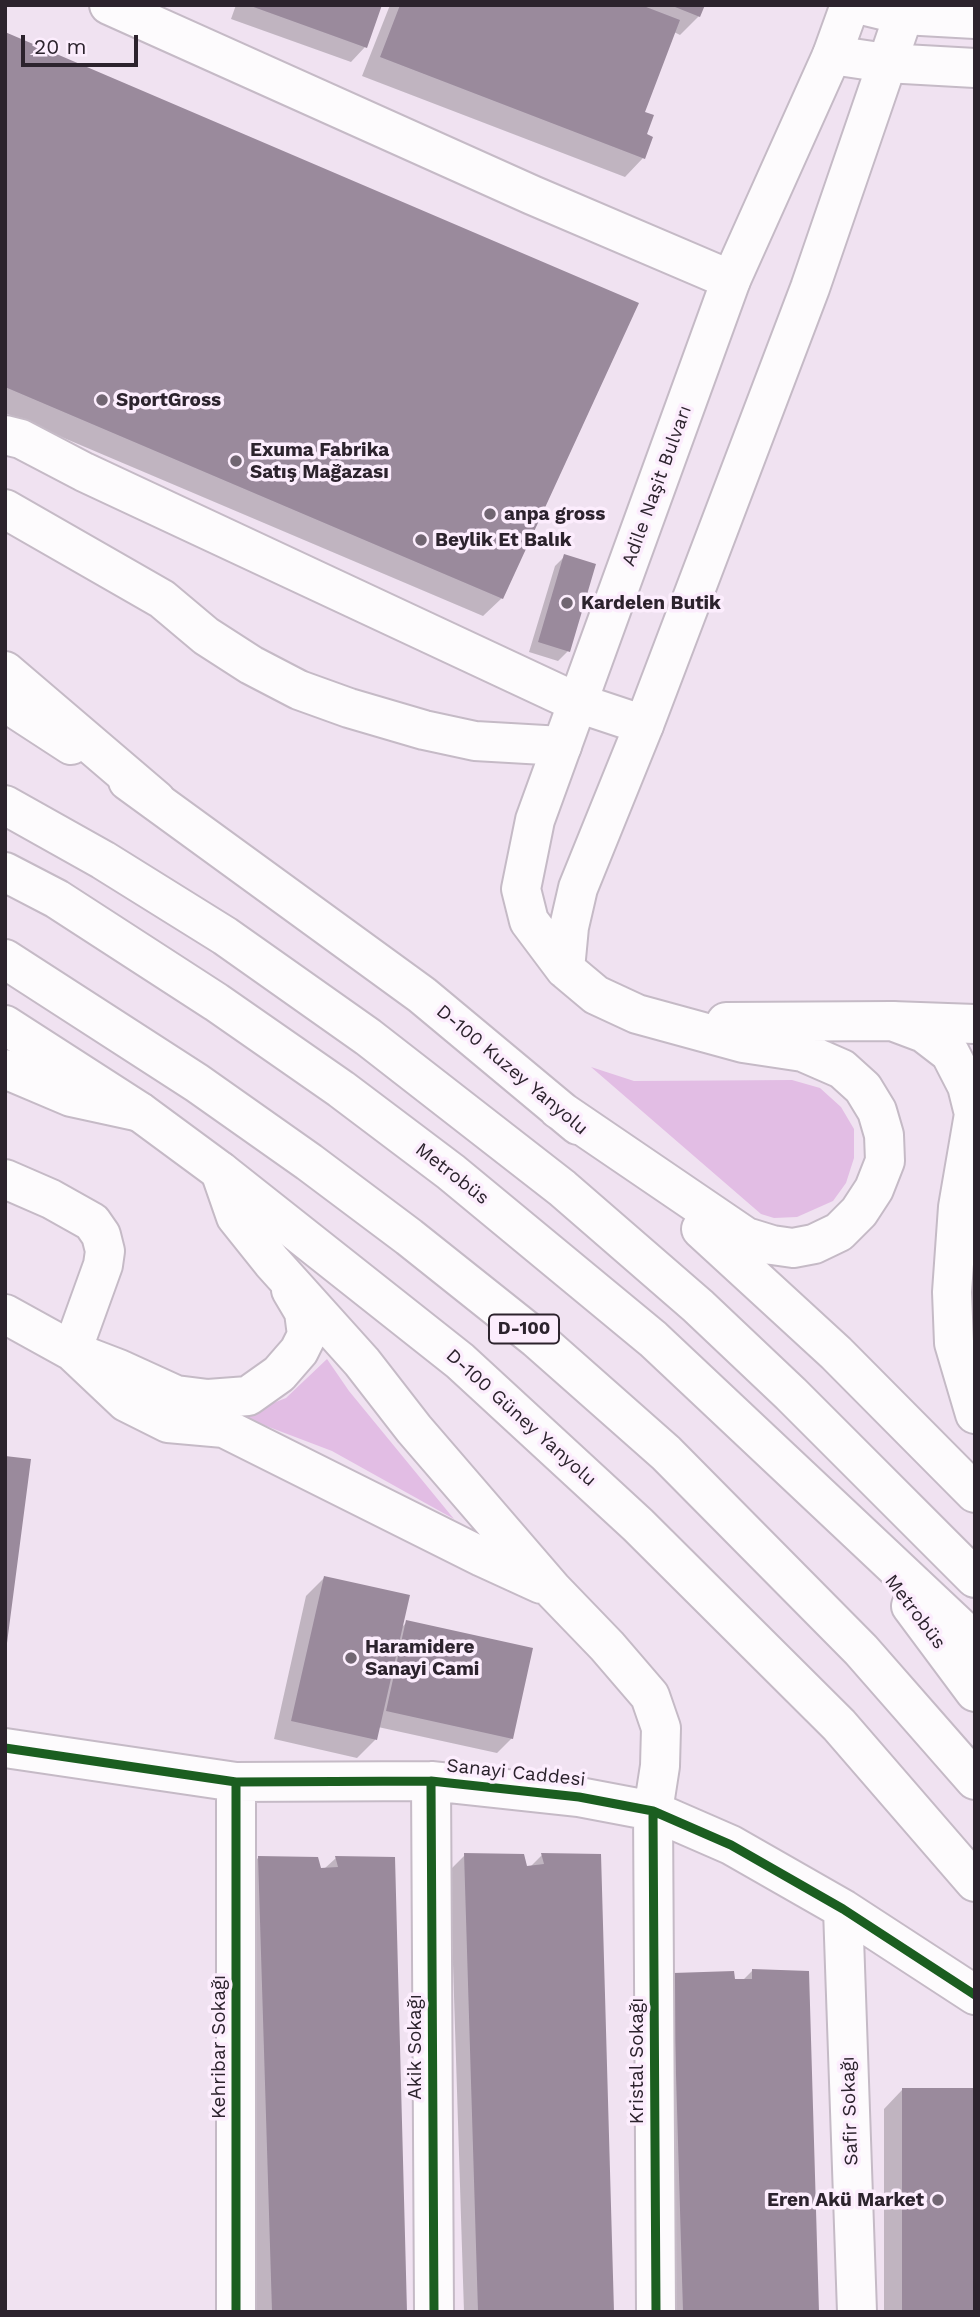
<!DOCTYPE html>
<html>
<head>
<meta charset="utf-8">
<style>
	body { margin:0 }
	#map { position:relative; width:980px; height:2317px; overflow:hidden; background:#f0e2f1; font-family:"Work Sans",sans-serif }
	canvas { display:block }
	.frame { position:absolute; inset:0; border:7px solid #2c232d; pointer-events:none }
	.scale { position:absolute; left:21px; top:35px; width:117px; height:32px; box-sizing:border-box; border:4px solid #2c232d; border-top:0; padding-left:9px; font-size:21px; line-height:24px; white-space:nowrap; color:#2c232d; -webkit-text-stroke:5px #fcedfd; paint-order:stroke }
</style>
</head>
<body>
<div id="map">
<canvas width="980" height="2317"></canvas>
<div class="frame"></div>
<div class="scale">20 m</div>
</div>
<script>
const c = document.querySelector('canvas').getContext('2d');
c.lineJoin = 'round';
function fill(path, color) {
  c.fillStyle = color;
  c.fill(path, 'evenodd');
}
function shape(rows) {
  const path = new Path2D();
  for (const r of rows) {
    path.moveTo(r[0], r[1]);
    for (let i = 2; i < r.length; i += 2) path.lineTo(r[i], r[i + 1]);
  }
  return path;
}
function strokePath(path, color, width, dash) {
  c.strokeStyle = color;
  c.lineWidth = width;
  c.lineCap = dash ? 'butt' : 'round';
  c.setLineDash(dash || []);
  c.stroke(path);
}
function drawText(font, color, halo, rows, align = 'center') {
  c.font = font + ' "Work Sans",sans-serif';
  c.lineWidth = 7;
  c.setLineDash([]);
  c.textBaseline = 'middle';
  c.strokeStyle = halo;
  c.fillStyle = color;
  for (const [text, x, y, turn = 0] of rows) {
    c.save();
    c.translate(x, y);
    c.rotate((+turn || 0) * Math.PI / 180);
    c.textAlign = isNaN(turn) ? turn : align;
    if (halo) c.strokeText(text, 0, 0);
    c.fillText(text, 0, 0);
    c.restore();
  }
}
const green = shape([
	[591,1067,634,1081,792,1080,820,1088,841,1107,854,1129,854,1158,846,1183,833,1201,797,1217,774,1218,761,1214],
	[327,1359,349,1391,454,1519,332,1451,240,1416,286,1398]
]);
const shadow = shape([
	[236,5,380,5,365,47,351,62,231,19],
	[390,5,703,5,699,16,680,35,674,32,643,113,645,135,643,158,625,177,362,76],
	[5,34,502,598,483,616,5,413],
	[565,556,568,651,558,661,529,652,555,566],
	[324,1578,401,1628,407,1622,512,1738,497,1753,378,1727,375,1740,357,1758,274,1739,306,1596],
	[465,1855,530,1867,542,1855,600,1856,612,2312,464,2312,450,1870],
	[258,1858,324,1869,336,1858,393,1858,406,2312,257,2312,244,1873],
	[752,1971,817,2312,669,2312,659,1990,674,1975,742,1981],
	[902,2090,975,2312,884,2312,884,2109]
]);
const building = shape([
	[248,5,382,5,367,48],
	[400,5,641,5,680,20,645,112,654,115,647,134,653,137,645,159,380,57],
	[670,5,705,5,700,17],
	[5,32,639,303,503,599,5,387],
	[564,554,596,564,570,652,538,642],
	[5,1456,31,1459,7,1643,5,1643],
	[324,1576,410,1595,377,1740,291,1721],
	[406,1620,533,1648,513,1739,386,1711],
	[464,1853,524,1854,527,1866,544,1864,541,1853,601,1854,614,2312,478,2312],
	[258,1856,318,1857,321,1868,338,1867,335,1856,395,1857,407,2312,272,2312],
	[752,1969,809,1971,819,2312,683,2312,673,1973,734,1971,735,1979,752,1979],
	[902,2088,975,2088,975,2312,902,2312]
]);
const minor = shape([
	[109,5,532,195,731,280],
	[862,5,903,15,975,19],
	[832,55,886,63,975,68],
	[5,435,21,439,84,472,578,703,644,725],
	[5,509,162,599,206,636,251,665,299,690,349,708,424,730,475,741,562,746],
	[5,872,57,899,216,1002,341,1089,451,1172,653,1339,975,1642],
	[892,1021,975,1024],
	[220,1171,236,1217,272,1262,362,1362,414,1429,552,1589,607,1646,650,1696,661,1728,660,1766,653,1811,656,2312],
	[5,1179,51,1199,92,1222,101,1235,105,1251,103,1265,72,1351],
	[5,1314,72,1351,119,1369,176,1395,208,1399,248,1396,279,1374,299,1351,307,1335,304,1312,291,1290],
	[72,1351,126,1402,168,1423,224,1428,482,1557,541,1584],
	[911,1606,975,1692],
	[5,1748,236,1782,431,1781,579,1797,653,1811,731,1845,843,1909,975,1995],
	[431,1781,434,2312],
	[843,1909,857,2312],
	[236,2312,236,1782]
]);
const major = shape([
	[5,702,71,745],
	[128,781,422,995,578,1125],
	[565,969,569,927,578,888,644,725,810,288,907,5],
	[726,1022,892,1021,924,1033,950,1053,967,1086,974,1114,958,1207,952,1292,954,1343,975,1414],
	[5,1025,140,1112,220,1171,460,1361,638,1525,839,1725,975,1882],
	[558,1109,746,1237,772,1245,793,1248,814,1244,839,1232,859,1212,874,1189,885,1161,884,1135,877,1111,863,1088,842,1069,803,1052,743,1043,637,1014,596,995,565,969,529,921,521,889,535,820,731,280,832,55,850,5],
	[701,1229,836,1353,975,1493]
]);
const highway = shape([
	[5,671,156,800],
	[5,805,103,860,225,936,368,1037,562,1188,698,1306,791,1394,975,1578],
	[5,959,197,1083,309,1162,409,1237,537,1339,666,1453,861,1650,975,1780],
	[5,1069,71,1097,140,1112]
]);
const cycleway = shape([
	[5,1748,236,1782,431,1781,579,1797,653,1811,731,1845,843,1909,975,1995],
	[431,1781,434,2312],
	[653,1811,656,2312],
	[236,2312,236,1782]
]);
const markers = [
	[102,400,7,"#716672"],
	[236,461,7,"#716672"],
	[490,514,7,"#716672"],
	[421,540,7,"#716672"],
	[567,603,7,"#716672"],
	[351,1658,7,"#716672"],
	[938,2200,7,"#716672"]
];
const shields = [
	[524,1329,70]
];
const shieldNames = [
	["D-100",524,1329]
];
const poiNames = [
	["SportGross",116,400],
	["Exuma Fabrika",250,450],
	["Satış Mağazası",250,472],
	["anpa gross",504,514],
	["Beylik Et Balık",435,540],
	["Kardelen Butik",581,603],
	["Haramidere",365,1647],
	["Sanayi Cami",365,1669],
	["Eren Akü Market",924,2200,"right"]
];
const streetNames = [
	["Adile Naşit Bulvarı",657,486,-70],
	["D-100 Kuzey Yanyolu",512,1070,40],
	["Metrobüs",452,1174,38],
	["D-100 Güney Yanyolu",521,1418,42],
	["Metrobüs",915,1612,53],
	["Sanayi Caddesi",516,1773,6],
	["Kehribar Sokağı",219,2047,-90],
	["Akik Sokağı",415,2047,-90],
	["Kristal Sokağı",637,2061,-90],
	["Safir Sokağı",850,2111,-92]
];
fill(green, '#e2bde4');
fill(shadow, '#0003');
fill(building, '#9a8a9c');
strokePath(minor, '#c5bac6', 42);
strokePath(major, '#c5bac6', 42);
strokePath(highway, '#c5bac6', 42);
strokePath(minor, '#fdfbfd', 38);
strokePath(major, '#fdfbfd', 38);
strokePath(highway, '#fdfbfd', 38);
strokePath(cycleway, '#1b5e20', 9);
for (const [x, y, r, color] of markers) {
  const dot = new Path2D();
  dot.arc(x, y, r, 0, 2 * Math.PI);
  c.fillStyle = color;
  c.fill(dot);
  strokePath(dot, '#fcedfd', 2.5);
}
for (const [x, y, w] of shields) {
  const box = new Path2D();
  box.roundRect(x - w / 2, y - 14.5, w, 29, 5);
  c.fillStyle = '#fcedfd';
  c.fill(box);
  strokePath(box, '#2c232d', 2);
}
drawText('bold 18px', '#2c232d', null, shieldNames);
drawText('bold 19px', '#2c232d', '#fcedfd', poiNames, 'left');
drawText('19px', '#2c232d', '#fcedfd', streetNames);
</script>
</body>
</html>
